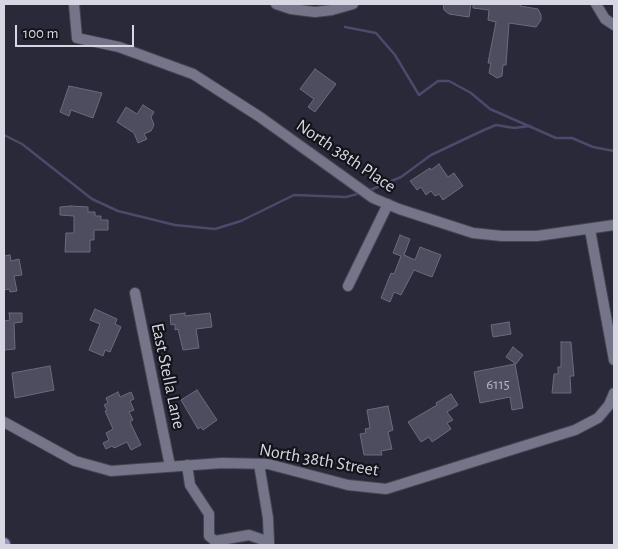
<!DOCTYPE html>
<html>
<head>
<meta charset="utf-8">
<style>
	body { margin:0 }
	#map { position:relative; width:618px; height:549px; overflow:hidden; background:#29293a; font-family:"Alegreya Sans",sans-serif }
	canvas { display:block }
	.frame { position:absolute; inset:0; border:5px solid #d7d7e3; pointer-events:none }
	.scale { position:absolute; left:15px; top:25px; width:119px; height:22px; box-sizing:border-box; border:2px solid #d7d7e3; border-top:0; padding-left:6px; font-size:15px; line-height:18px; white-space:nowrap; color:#d7d7e3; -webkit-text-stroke:4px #13131a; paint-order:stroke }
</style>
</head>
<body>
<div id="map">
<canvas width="618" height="549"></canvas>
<div class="frame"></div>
<div class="scale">100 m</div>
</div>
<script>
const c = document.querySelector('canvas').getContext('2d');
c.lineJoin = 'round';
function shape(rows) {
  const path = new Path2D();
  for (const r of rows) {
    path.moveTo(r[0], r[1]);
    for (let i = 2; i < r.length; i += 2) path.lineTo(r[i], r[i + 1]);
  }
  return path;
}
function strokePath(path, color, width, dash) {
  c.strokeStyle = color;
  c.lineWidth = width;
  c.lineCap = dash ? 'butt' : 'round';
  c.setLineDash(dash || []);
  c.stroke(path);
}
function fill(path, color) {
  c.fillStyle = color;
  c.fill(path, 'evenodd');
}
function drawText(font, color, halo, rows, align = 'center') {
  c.font = font + ' "Alegreya Sans",sans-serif';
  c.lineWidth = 4.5;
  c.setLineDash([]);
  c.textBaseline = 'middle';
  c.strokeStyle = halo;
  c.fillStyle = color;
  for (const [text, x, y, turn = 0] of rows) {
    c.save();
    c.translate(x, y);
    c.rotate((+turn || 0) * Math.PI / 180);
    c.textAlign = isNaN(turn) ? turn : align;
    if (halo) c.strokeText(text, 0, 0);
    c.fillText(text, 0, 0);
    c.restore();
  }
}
const stream = shape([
	[345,27,376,33,395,55,419,95,438,81,449,81,471,93,490,109,556,138,572,138,593,147,614,151],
	[4,135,22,144,92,199,118,211,175,225,215,229,241,221,294,195,346,197,361,193],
	[368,191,401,177,431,155,484,130,496,125,514,128,530,126]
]);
const building = shape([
	[443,4,471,4,469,17,449,14,444,10,443,4],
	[473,4,521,4,520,6,538,9,541,15,541,20,536,27,509,23,506,65,503,65,502,76,497,78,489,73,491,63,488,63,496,22,488,20,489,10,473,8,473,4],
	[315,69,336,84,315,112,308,107,314,99,300,89,315,69],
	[69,86,102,93,93,118,71,110,69,116,60,112,69,86],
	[143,105,154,112,151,117,154,125,151,131,144,134,147,139,138,143,134,133,117,122,126,107,137,114,143,105],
	[439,164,448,177,454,173,463,186,443,200,439,194,435,196,431,191,426,195,421,187,417,190,410,181,430,168,431,170,439,164],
	[71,206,88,207,88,212,95,212,95,216,101,216,101,220,108,220,108,230,94,230,94,240,90,240,90,252,65,252,66,233,74,233,74,216,60,215,60,207,71,206],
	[400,235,410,239,404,255,415,260,420,247,441,255,432,277,414,270,401,295,394,292,390,302,381,298,391,273,394,274,401,256,393,253,400,235],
	[10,255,11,261,19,259,22,275,14,276,17,291,10,292,9,289,4,290,4,256,10,255],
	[95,309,117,319,115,324,121,327,110,352,105,350,103,356,89,350,100,324,90,320,95,309],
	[9,313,22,313,22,322,14,323,15,349,4,350,4,321,10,320,9,313],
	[185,313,185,316,210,313,212,327,196,329,199,348,183,350,178,329,175,330,175,324,171,325,170,315,185,313],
	[509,322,511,334,493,337,491,325,509,322],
	[561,342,571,342,574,376,570,376,571,393,552,393,554,374,558,374,558,367,561,367,561,342],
	[513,347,523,355,516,364,506,357,513,347],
	[515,364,523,408,512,410,510,397,480,403,474,372,515,364],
	[50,366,54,390,15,398,12,373,50,366],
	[197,390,217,420,203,430,201,427,198,429,181,400,197,390],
	[118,392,120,397,131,392,134,399,130,401,134,410,129,412,133,420,130,422,141,445,131,450,127,442,114,448,112,446,106,449,103,443,109,440,106,433,113,429,105,411,107,410,104,405,108,403,106,398,118,392],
	[451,394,458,405,447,412,453,420,447,423,451,429,432,442,429,437,421,442,408,422,437,405,436,403,451,394],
	[388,406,393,430,388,432,392,449,381,451,382,455,364,455,360,434,366,433,365,429,370,428,367,410,388,406]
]);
const minor = shape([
	[74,4,77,38,119,47,193,74,260,117,373,198,399,209,473,233,502,236,537,236,614,225],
	[276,4,291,9,315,12,332,10,353,4],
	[596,4,605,19,614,25],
	[590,230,614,360],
	[348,286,388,204],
	[135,293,170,466],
	[4,422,75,461,111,471,222,463,268,464,348,485,386,489,575,430,598,418,609,405,614,393],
	[259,464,268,518,269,542],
	[187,465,190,485,209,514,209,536,215,541,249,535,269,542,269,545]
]);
const major = shape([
	[4,544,4,545]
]);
const numberNames = [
	["6115",498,384]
];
const streetNames = [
	["North 38th Place",346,156,34],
	["East Stella Lane",168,376,78],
	["North 38th Street",319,460,10]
];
strokePath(stream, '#4e486a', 2.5);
fill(building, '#4d4d5f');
strokePath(building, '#6b6b7f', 1);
strokePath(minor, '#454553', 12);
strokePath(major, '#454553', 15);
strokePath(minor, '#757589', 10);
strokePath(major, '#9695c3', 12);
drawText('15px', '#b4b4c2', null, numberNames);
drawText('18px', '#d7d7e3', '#13131a', streetNames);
</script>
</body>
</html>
